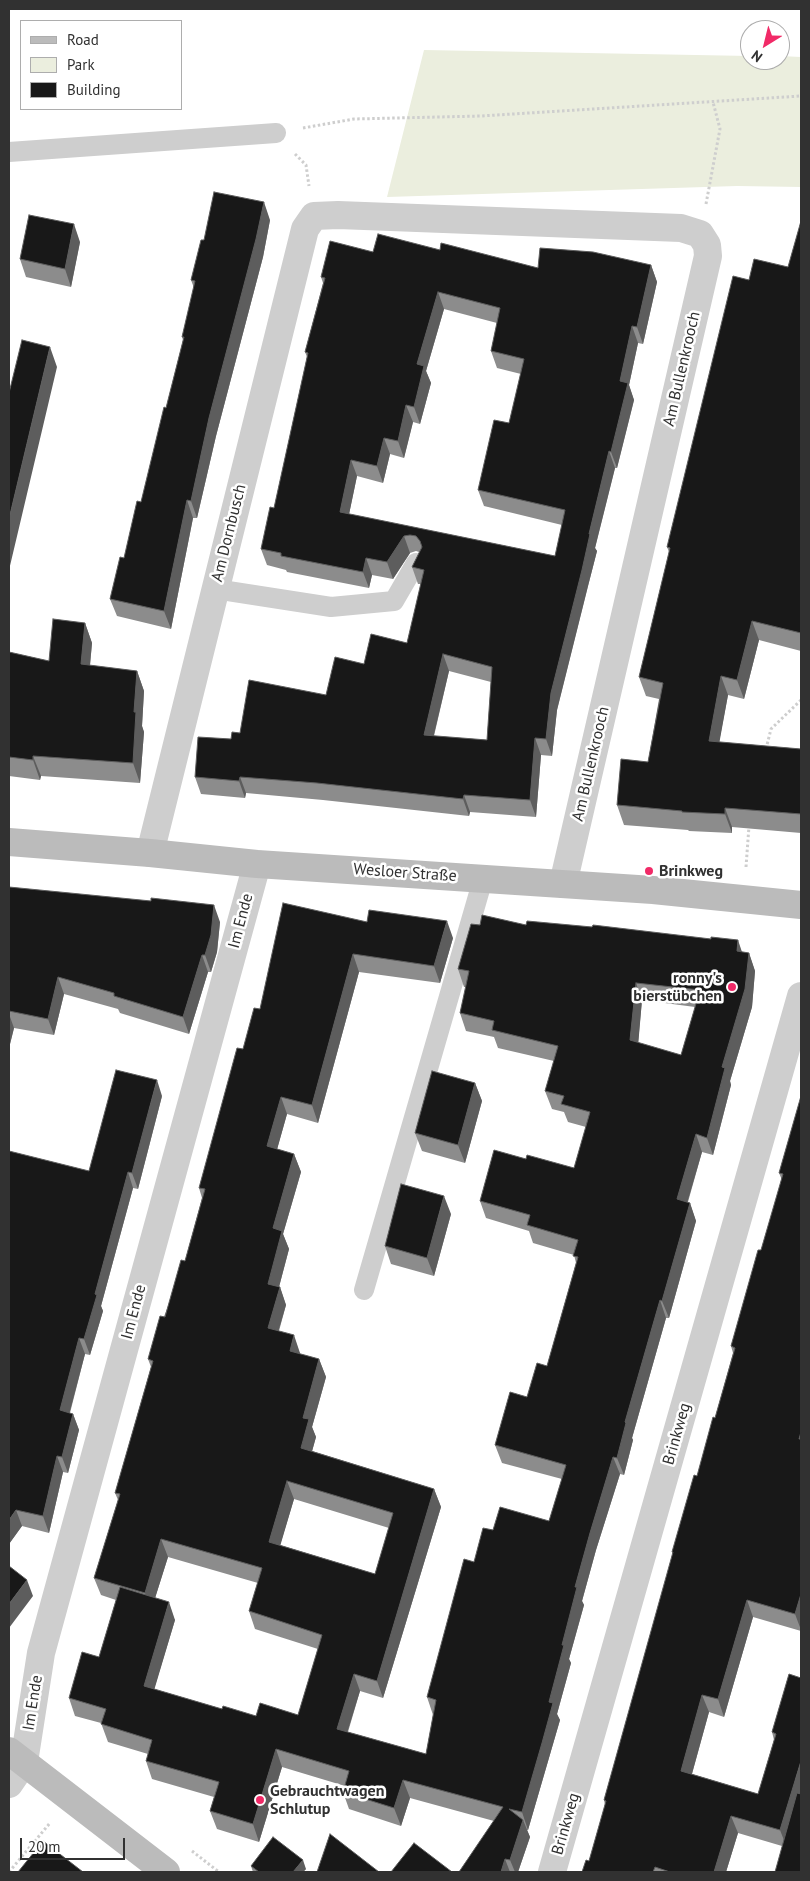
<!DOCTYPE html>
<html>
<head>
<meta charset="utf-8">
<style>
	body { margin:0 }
	#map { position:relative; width:810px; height:1881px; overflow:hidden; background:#fff; font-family:"PT Sans",sans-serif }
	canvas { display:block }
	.frame { position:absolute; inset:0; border:10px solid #313131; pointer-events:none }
	.legend { position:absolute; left:20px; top:20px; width:162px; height:90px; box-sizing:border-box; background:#fff; border:1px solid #adadad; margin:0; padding:6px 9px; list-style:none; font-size:15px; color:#313131 }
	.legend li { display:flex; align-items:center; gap:10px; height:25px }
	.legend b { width:25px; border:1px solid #adadad }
	.north { position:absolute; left:740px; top:20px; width:50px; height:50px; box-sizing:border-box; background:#fff; border:1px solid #adadad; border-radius:50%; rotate:216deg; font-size:14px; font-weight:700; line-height:20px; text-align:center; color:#313131 }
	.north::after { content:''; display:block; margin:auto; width:18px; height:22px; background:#f12a67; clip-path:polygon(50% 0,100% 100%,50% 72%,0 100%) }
	.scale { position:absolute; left:20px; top:1838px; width:105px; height:22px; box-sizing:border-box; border:2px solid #313131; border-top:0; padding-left:6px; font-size:15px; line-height:18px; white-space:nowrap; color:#313131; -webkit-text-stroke:4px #fff; paint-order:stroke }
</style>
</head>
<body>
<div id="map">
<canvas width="810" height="1881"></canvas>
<div class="frame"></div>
<ul class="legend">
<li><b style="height:6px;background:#bbb"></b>Road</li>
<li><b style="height:14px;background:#ebeede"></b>Park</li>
<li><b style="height:14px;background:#181818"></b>Building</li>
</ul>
<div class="north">N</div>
<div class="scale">20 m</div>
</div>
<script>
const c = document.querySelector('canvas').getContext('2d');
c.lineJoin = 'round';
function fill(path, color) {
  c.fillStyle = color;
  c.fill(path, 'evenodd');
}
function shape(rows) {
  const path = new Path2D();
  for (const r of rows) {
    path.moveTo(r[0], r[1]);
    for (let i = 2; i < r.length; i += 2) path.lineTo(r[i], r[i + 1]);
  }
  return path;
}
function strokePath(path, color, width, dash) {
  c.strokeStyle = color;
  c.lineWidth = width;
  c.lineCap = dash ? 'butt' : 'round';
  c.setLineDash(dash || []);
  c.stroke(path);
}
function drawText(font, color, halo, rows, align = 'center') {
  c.font = font + ' "PT Sans",sans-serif';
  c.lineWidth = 5;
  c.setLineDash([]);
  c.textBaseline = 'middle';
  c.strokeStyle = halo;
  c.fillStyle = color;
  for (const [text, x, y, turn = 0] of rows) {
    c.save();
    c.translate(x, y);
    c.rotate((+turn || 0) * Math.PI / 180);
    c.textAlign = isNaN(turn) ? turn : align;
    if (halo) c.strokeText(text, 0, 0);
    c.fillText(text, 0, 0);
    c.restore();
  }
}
const green = shape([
	[424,50,750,56,750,60,780,60,780,56,801,57,801,187,737,186,387,197]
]);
const path = shape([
	[303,128,354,119,481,116,801,96],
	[295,154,306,165,309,186],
	[706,204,720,129,713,102],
	[766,749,771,729,801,700],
	[746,867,749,826],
	[192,1851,219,1872],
	[9,1872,50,1823]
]);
const lane = shape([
	[9,152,276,133],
	[215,589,331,607,394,601,416,563],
	[364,1290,483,879]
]);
const street = shape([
	[150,853,305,229,314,216,338,215,681,228,700,234,707,245,708,256,563,884],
	[9,1784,24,1762,41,1653,257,864],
	[552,1872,801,996]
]);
const secondary = shape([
	[9,842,150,853,257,864,653,890,801,905],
	[9,1751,166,1872]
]);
const wall = shape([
	[270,220,263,257,216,436,197,518,193,518,171,629,117,616,110,599,124,558,141,502,166,408,183,340,182,337,194,288,191,280,204,240],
	[801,221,801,651,759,640,744,699,728,695,719,742,801,749,801,833,732,827,732,833,689,831,688,830,624,825,617,805,648,762,659,699,646,696,639,677,669,552,667,547,749,280,788,267],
	[80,242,71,287,26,277,20,259],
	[440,250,538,268,651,265,657,282,643,344,638,343,629,385,634,400,617,468,615,468,595,548,597,551,588,586,557,710,552,756,541,755,536,817,470,812,469,816,323,800,246,793,245,798,201,794,195,777,231,739,240,733,326,695,364,664,407,643,421,584,418,584,412,567,419,552,416,551,410,553,393,579,372,575,369,588,287,572,286,570,267,565,261,549,274,508,307,357,305,352,323,283,321,277,373,252],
	[444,309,497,323,491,351,497,368,521,374,509,423,478,490,484,506,562,525,555,556,349,514,357,476,383,483,390,454,404,458,413,422,420,424,431,383,426,371],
	[449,671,491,682,487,740,434,736],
	[85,623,92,643,90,666,137,671,144,691,142,726,144,732,140,783,41,776,40,780,9,776,9,652,49,661],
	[9,887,220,922,217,952,211,972,208,972,189,1034,120,1013,118,1009,64,994,54,1035,14,1028,9,1048],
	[367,922,453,938,440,983,359,972,318,1123,287,1114,277,1149,294,1154,301,1172,283,1234,289,1249,279,1287,280,1287,286,1305,279,1331,300,1353,300,1354,319,1359,326,1377,312,1427,316,1437,312,1451,434,1489,441,1507,383,1698,360,1691,348,1732,426,1754,433,1715,427,1697,474,1562,493,1530,549,1521,562,1479,502,1463,495,1445,547,1366,576,1263,574,1255,533,1243,529,1231,486,1218,480,1201,526,1159,574,1168,586,1127,568,1122,564,1112,552,1109,545,1091,554,1061,498,1048,494,1037,466,1031,460,1013,466,987,464,987,458,969,480,925,526,925,749,953,755,971,752,1007,730,1081,731,1085,713,1155,702,1152,688,1202,690,1203,696,1221,669,1318,666,1318,632,1438,633,1440,624,1475,620,1474,596,1550,582,1601,584,1605,569,1659,571,1663,557,1714,560,1720,528,1830,527,1830,530,1837,518,1872,459,1872,494,1821,410,1798,401,1826,349,1809,343,1792,345,1786,282,1767,259,1842,217,1829,210,1811,214,1797,152,1779,146,1761,148,1754,108,1742,101,1723,75,1716,69,1698,99,1657,116,1600,101,1595,94,1578,118,1500,115,1493,151,1367,148,1359,185,1261,202,1198,199,1188,243,1049,260,1009],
	[642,1000,695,1007,681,1055,638,1043],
	[294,1499,389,1528,375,1574,280,1545],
	[168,1557,258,1583,249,1611,255,1629,318,1649,298,1715,256,1716,222,1709,154,1689,175,1620,155,1598],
	[475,1083,482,1101,465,1163,422,1151,415,1133],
	[162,1096,138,1189,133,1188,101,1306,103,1311,90,1355,85,1354,70,1413,73,1414,79,1430,68,1473,63,1472,49,1533,22,1526,9,1544,89,1171],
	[801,1096,801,1631,753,1617,724,1717,709,1712,692,1774,758,1794,774,1740,772,1732,789,1674,801,1872,782,1846,738,1833,726,1872,582,1872,589,1861,605,1805,604,1800,673,1555,672,1552,697,1476,715,1418,733,1353,731,1346,761,1250,782,1180,779,1173],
	[451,1214,434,1276,391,1264,385,1246],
	[251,1866,306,1869,303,1872,253,1872]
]);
const shadedWall = shape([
	[264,202,270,220,263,257,216,436,197,518,191,501,209,418],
	[74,224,80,242,71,287,65,269],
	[651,265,657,282,643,344,637,327],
	[438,292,444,309,426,371,431,383,420,424,414,407,417,364],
	[632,326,638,343,629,385,634,400,617,468,611,452,620,381],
	[50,347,57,367,9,570,9,519],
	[406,405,413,422,404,458,398,441],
	[384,438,390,454,383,483,377,466],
	[609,451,615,468,595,548,597,551,588,586,557,710,552,756,546,739,551,693],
	[351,460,357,476,346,529,340,512],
	[187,500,193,518,171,629,164,611],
	[404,536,410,553,393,579,387,562],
	[366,558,372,575,369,588,363,572],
	[752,621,759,640,744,699,737,680],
	[85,623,92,643,88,685,81,664],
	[443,654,449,671,430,751,424,735],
	[137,671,144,691,142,726,144,732,140,783,133,763,134,712],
	[721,676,728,695,716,761,709,741],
	[535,738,541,755,536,817,530,800],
	[33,756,41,776,40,780,33,760],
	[240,777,246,793,245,798,239,781],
	[464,795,470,812,469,816,463,799],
	[725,808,732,827,732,833,725,814],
	[214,905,220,922,217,952,211,972,205,955],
	[447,921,453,938,440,983,434,966],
	[738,940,744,958,737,951],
	[749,953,755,971,752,1007,730,1081,731,1085,713,1155,707,1138,722,1067],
	[353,954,359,972,318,1123,312,1105],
	[202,955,208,972,189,1034,183,1017],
	[58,977,64,994,54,1035,48,1019],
	[636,983,642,1000,637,1058,630,1040],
	[9,1014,14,1028,9,1048],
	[157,1080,162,1096,138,1189,132,1173],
	[475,1083,482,1101,465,1163,458,1145],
	[281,1097,287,1114,273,1164,267,1146],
	[696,1134,702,1152,683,1217,677,1199],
	[294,1154,301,1172,283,1234,289,1249,275,1302,268,1284,273,1228],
	[128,1172,133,1188,101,1306,103,1311,90,1355,84,1339,95,1294],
	[444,1196,451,1214,434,1276,427,1258],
	[690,1203,696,1221,669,1318,662,1301],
	[280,1287,286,1305,274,1346,268,1328],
	[660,1300,666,1318,632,1438,633,1440,624,1475,617,1458,625,1422],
	[294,1335,300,1353,296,1369,290,1351],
	[79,1338,85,1354,66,1426,60,1410],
	[319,1359,326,1377,312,1427,316,1437,308,1466,301,1448,303,1418],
	[73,1414,79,1430,68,1473,62,1457],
	[57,1456,63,1472,49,1533,43,1516],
	[613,1457,620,1474,596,1550,582,1601,584,1605,569,1659,571,1663,557,1714,560,1720,528,1830,522,1812,549,1702,575,1587,590,1533],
	[287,1481,294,1499,276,1560,269,1542],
	[434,1489,441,1507,383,1698,377,1681],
	[16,1510,22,1526,9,1544,9,1520],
	[161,1539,168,1557,151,1611,145,1593],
	[27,1580,33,1596,9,1628,9,1604],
	[801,1594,801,1630,795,1614],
	[747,1600,753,1617,724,1717,718,1699],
	[169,1602,175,1620,150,1704,144,1686],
	[354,1674,360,1691,343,1746,337,1729],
	[702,1695,709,1712,688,1788,681,1771],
	[276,1749,282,1767,259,1842,253,1824],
	[801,1761,801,1799,787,1848,780,1830],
	[403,1780,410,1798,401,1826,394,1808],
	[731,1816,738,1833,726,1872,714,1872],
	[523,1820,530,1837,518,1872,515,1872,510,1860],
	[505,1859,510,1872,501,1872],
	[303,1860,306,1869,303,1872,293,1872]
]);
const building = shape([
	[214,192,264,202,256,239,209,418,191,501,187,500,164,611,110,599,120,557,124,558,137,501,141,502,164,407,166,408,184,337,182,337,195,281,191,280,201,240,204,240,214,192],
	[29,215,74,224,65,269,20,259,29,215],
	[801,221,801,633,752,621,737,680,721,676,709,741,801,749,801,814,725,808,725,814,682,812,682,811,617,805,621,759,648,762,663,683,639,677,670,548,667,547,733,276,749,280,754,259,788,267,801,221],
	[378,234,440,250,441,243,538,268,540,248,593,252,651,265,637,327,632,326,620,381,628,383,611,452,609,451,589,534,590,534,582,570,551,693,546,739,535,738,530,800,464,795,463,799,317,783,240,777,239,781,195,777,198,737,231,739,232,732,240,733,249,680,326,695,335,657,364,664,371,634,407,643,424,570,412,567,422,547,420,541,416,536,410,535,404,536,387,562,366,558,363,572,281,556,281,553,261,549,270,507,274,508,308,353,305,352,325,278,321,277,330,241,373,252,378,234],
	[438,292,500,308,491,351,524,359,509,423,494,420,478,490,565,510,555,556,340,512,351,460,377,466,384,438,398,441,406,405,414,407,424,366,417,364,438,292],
	[443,654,492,667,487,740,424,735,443,654],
	[22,340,50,347,9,519,9,393,22,340],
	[53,619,85,623,81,664,137,671,134,712,136,712,133,763,33,756,33,760,9,757,9,652,49,661,53,619],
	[9,887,151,901,151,898,214,905,211,935,205,955,202,955,183,1017,114,996,114,993,58,977,48,1019,9,1011,9,887],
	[283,903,367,922,369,910,447,921,434,966,353,954,312,1105,281,1097,267,1146,294,1154,273,1228,282,1231,268,1284,280,1287,268,1328,294,1335,290,1351,319,1359,303,1418,309,1419,301,1448,434,1489,377,1681,354,1674,337,1729,426,1754,436,1700,427,1697,464,1559,474,1562,483,1528,493,1530,500,1507,549,1521,566,1465,495,1445,510,1392,527,1397,537,1363,547,1366,578,1257,573,1256,578,1240,527,1225,530,1215,480,1201,494,1150,526,1159,527,1155,574,1168,590,1112,561,1104,564,1096,545,1091,558,1046,492,1030,494,1021,460,1013,469,971,458,969,471,924,480,925,482,915,526,925,527,921,592,927,593,925,711,939,711,937,738,940,737,951,749,953,745,989,722,1067,725,1068,707,1138,696,1134,677,1199,690,1203,662,1301,660,1300,625,1422,626,1423,617,1458,613,1457,590,1533,575,1587,577,1587,562,1645,564,1645,549,1702,553,1703,542,1743,522,1812,509,1809,523,1820,510,1860,505,1859,501,1872,459,1872,503,1807,403,1780,394,1808,343,1792,349,1771,276,1749,253,1824,210,1811,219,1782,146,1761,152,1740,101,1724,106,1709,69,1698,82,1652,99,1657,120,1587,169,1602,144,1686,222,1709,223,1706,256,1716,260,1703,298,1715,322,1635,249,1611,262,1568,161,1539,145,1593,94,1578,120,1494,115,1493,153,1361,148,1359,160,1316,165,1317,181,1260,185,1261,205,1189,199,1188,237,1048,243,1049,254,1008,260,1009,283,903],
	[636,983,700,990,681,1055,630,1040,636,983],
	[287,1481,393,1513,375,1574,269,1542,287,1481],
	[116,1070,157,1080,132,1173,128,1172,95,1294,97,1295,84,1339,79,1338,60,1410,73,1414,62,1457,57,1456,43,1516,16,1510,9,1520,9,1151,89,1171,116,1070],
	[432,1071,475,1083,458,1145,415,1133,432,1071],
	[801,1096,801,1432,799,1439,801,1439,801,1594,795,1614,747,1600,718,1699,702,1695,681,1771,758,1794,776,1734,772,1732,789,1674,801,1678,801,1761,780,1830,731,1816,714,1872,670,1872,655,1867,653,1872,582,1872,586,1860,589,1861,606,1801,604,1800,673,1552,672,1552,694,1475,697,1476,713,1417,715,1418,735,1348,731,1346,758,1250,761,1250,783,1174,779,1173,801,1096],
	[401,1184,444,1196,427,1258,385,1246,401,1184],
	[9,1566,27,1580,9,1604,9,1566],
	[797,1793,801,1794,801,1872,775,1872,797,1793],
	[330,1834,379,1872,317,1872,330,1834],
	[273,1837,303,1860,293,1872,259,1872,251,1866,273,1837],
	[43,1841,83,1872,18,1872,43,1841],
	[414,1843,452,1872,391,1872,414,1843]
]);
const markers = [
	[649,871,5,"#f12a67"],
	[732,987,5,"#f12a67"],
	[260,1800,5,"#f12a67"]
];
const streetNames = [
	["Am Bullenkrooch",682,369,-77],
	["Am Dornbusch",229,533,-76],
	["Am Bullenkrooch",591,764,-77],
	["Wesloer Straße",405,873,4],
	["Im Ende",241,921,-75],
	["Im Ende",134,1312,-75],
	["Brinkweg",677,1434,-74],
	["Im Ende",33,1703,-81],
	["Brinkweg",566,1824,-74]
];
const poiNames = [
	["Brinkweg",659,871],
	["ronny's",722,978,"right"],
	["bierstübchen",722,996,"right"],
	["Gebrauchtwagen",270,1791],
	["Schlutup",270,1809]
];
fill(green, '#ebeede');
strokePath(path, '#cecece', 3, [2.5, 2.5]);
strokePath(lane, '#cecece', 20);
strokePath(street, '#cecece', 28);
strokePath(secondary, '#bbb', 28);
fill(wall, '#8c8c8c');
fill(shadedWall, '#5d5d5d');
fill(building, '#181818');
strokePath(building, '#5d5d5d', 1);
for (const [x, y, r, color] of markers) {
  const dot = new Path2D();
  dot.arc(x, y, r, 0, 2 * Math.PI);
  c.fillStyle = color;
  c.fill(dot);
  strokePath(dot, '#fff', 2);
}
drawText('16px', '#313131', '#fff', streetNames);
drawText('bold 16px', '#313131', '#fff', poiNames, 'left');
</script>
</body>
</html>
